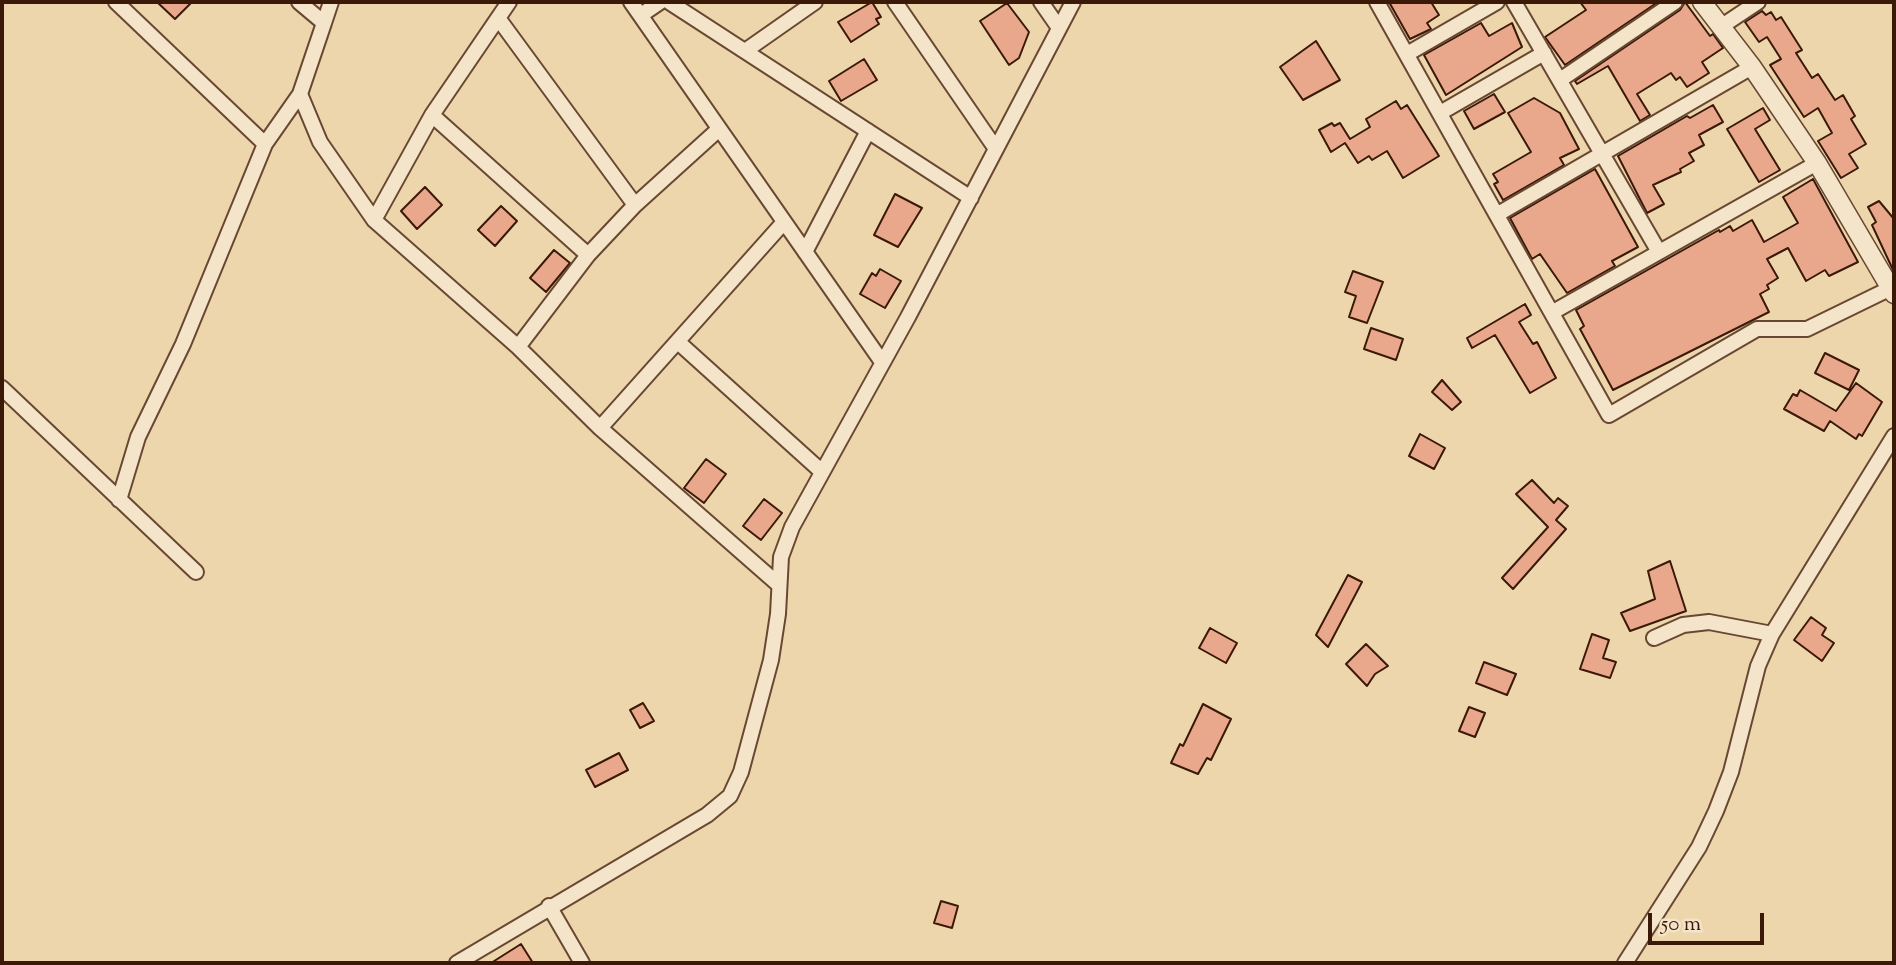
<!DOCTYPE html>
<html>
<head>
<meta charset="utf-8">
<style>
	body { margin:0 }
	#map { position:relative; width:1896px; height:965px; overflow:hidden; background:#eed6ac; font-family:"Sorts Mill Goudy",serif }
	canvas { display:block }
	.frame { position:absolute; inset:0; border:4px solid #3b1909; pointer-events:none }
	.scale { position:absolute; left:1648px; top:913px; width:116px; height:32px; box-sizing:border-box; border:4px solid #3b1909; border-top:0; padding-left:9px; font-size:21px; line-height:24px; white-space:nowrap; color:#3b1909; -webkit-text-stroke:5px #f4e4c9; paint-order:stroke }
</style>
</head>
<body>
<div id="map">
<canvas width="1896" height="965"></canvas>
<div class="frame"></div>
<div class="scale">50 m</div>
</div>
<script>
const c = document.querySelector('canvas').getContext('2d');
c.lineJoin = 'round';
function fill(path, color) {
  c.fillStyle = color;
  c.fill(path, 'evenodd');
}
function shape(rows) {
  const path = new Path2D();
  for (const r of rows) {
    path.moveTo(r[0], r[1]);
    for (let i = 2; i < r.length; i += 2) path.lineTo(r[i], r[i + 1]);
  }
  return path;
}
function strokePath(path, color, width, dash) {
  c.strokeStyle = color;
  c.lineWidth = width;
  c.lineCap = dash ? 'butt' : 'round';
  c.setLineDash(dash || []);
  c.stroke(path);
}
const building = shape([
	[157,2,192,2,175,19,157,2],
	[872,2,881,17,876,19,879,24,851,42,838,22,872,2],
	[1389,2,1431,2,1439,15,1427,23,1431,29,1410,39,1389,2],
	[1580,2,1658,2,1565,65,1545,37,1586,10,1580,2],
	[1685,2,1710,36,1713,34,1723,48,1702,62,1709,73,1687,87,1680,77,1676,80,1671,73,1637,94,1650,115,1640,121,1608,66,1577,84,1575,81,1680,10,1685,2],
	[1007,3,1029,32,1019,58,1009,65,980,21,1007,3],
	[1762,11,1766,15,1771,12,1776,20,1781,17,1802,50,1796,53,1812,78,1818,74,1835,100,1843,95,1855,116,1851,119,1866,144,1849,154,1858,168,1841,178,1818,141,1832,133,1818,108,1804,117,1770,65,1781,59,1767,37,1759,42,1745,22,1762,11],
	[1481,23,1489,36,1512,23,1522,47,1446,95,1424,55,1481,23],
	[1316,41,1340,80,1303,100,1280,67,1316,41],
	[864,59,877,80,841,101,829,81,864,59],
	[1494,94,1505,112,1474,129,1464,111,1494,94],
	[1534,98,1560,113,1579,149,1560,158,1564,165,1503,200,1494,184,1498,182,1493,174,1531,152,1508,113,1534,98],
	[1396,101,1401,109,1407,105,1439,156,1403,178,1387,151,1372,160,1369,156,1358,163,1345,143,1331,152,1319,130,1332,123,1334,126,1340,123,1350,139,1370,127,1366,119,1396,101],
	[1713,105,1723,122,1699,135,1704,145,1689,153,1694,161,1680,169,1681,172,1653,185,1664,204,1647,213,1618,156,1687,116,1690,118,1713,105],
	[1763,108,1770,120,1755,129,1780,170,1759,182,1727,129,1763,108],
	[1595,169,1638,247,1612,261,1615,266,1567,293,1540,254,1532,259,1510,218,1595,169],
	[1813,179,1858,262,1829,276,1825,270,1806,281,1788,248,1767,259,1778,278,1767,285,1769,289,1760,294,1769,312,1613,390,1580,329,1584,326,1576,310,1719,230,1720,232,1730,226,1733,231,1752,220,1764,242,1798,223,1783,197,1813,179],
	[425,187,442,205,417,229,401,211,425,187],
	[895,194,922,208,898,247,874,235,895,194],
	[1879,201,1894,219,1894,272,1872,225,1876,222,1868,207,1879,201],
	[501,206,517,221,495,246,478,230,501,206],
	[554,250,570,263,546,292,530,278,554,250],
	[880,269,901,281,885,308,860,294,872,273,876,276,880,269],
	[1353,271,1383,282,1367,323,1349,317,1356,296,1345,292,1353,271],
	[1525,304,1531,315,1519,322,1533,344,1537,342,1556,378,1530,393,1495,335,1472,348,1467,338,1525,304],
	[1371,328,1403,339,1396,360,1364,349,1371,328],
	[1825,353,1859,370,1849,390,1815,373,1825,353],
	[1442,380,1461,402,1452,410,1432,392,1442,380],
	[1856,383,1882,402,1862,436,1859,434,1856,439,1830,421,1824,431,1784,409,1793,394,1797,396,1800,390,1836,411,1856,383],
	[1420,434,1445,448,1434,469,1409,456,1420,434],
	[706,459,726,474,704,503,684,488,706,459],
	[1532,480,1554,503,1558,498,1568,506,1556,520,1566,529,1513,589,1502,578,1548,527,1516,494,1532,480],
	[764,499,782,513,761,540,743,526,764,499],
	[1670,561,1686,611,1630,631,1621,613,1655,599,1648,571,1670,561],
	[1348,575,1362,582,1328,647,1316,635,1348,575],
	[1811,617,1826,628,1822,635,1834,643,1822,661,1794,640,1811,617],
	[1210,628,1237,643,1226,663,1199,648,1210,628],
	[1592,634,1609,640,1603,658,1616,662,1610,678,1580,669,1592,634],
	[1366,644,1388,666,1375,674,1367,686,1346,664,1366,644],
	[1484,662,1516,674,1507,695,1476,683,1484,662],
	[643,703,654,721,640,728,630,710,643,703],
	[1203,704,1231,719,1211,760,1207,758,1198,774,1171,763,1180,744,1183,746,1203,704],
	[1469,707,1485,713,1475,737,1459,731,1469,707],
	[619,753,628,770,595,787,586,770,619,753],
	[941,901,958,906,952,928,934,923,941,901],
	[521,944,533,963,491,963,521,944]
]);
const minor = shape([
	[116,2,265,144],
	[299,2,324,23,300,94,320,142,374,220,518,347,600,428,779,585],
	[631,2,882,362],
	[669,2,971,198],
	[895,2,996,149],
	[1041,2,1059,28],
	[1377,2,1609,415,1757,329,1807,329,1891,288],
	[1514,2,1659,252],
	[641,15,660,2],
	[498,18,635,205],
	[324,23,331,2],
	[1722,26,1758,2],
	[745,51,815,2],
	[1407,54,1497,2],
	[1560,80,1675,2],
	[1440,113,1544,53],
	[432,115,588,255],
	[1498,214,1752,67],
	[374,220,432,115,509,2],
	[805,252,868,131],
	[1553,312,1817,163],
	[678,342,821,471],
	[518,347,588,255,635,205,719,129],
	[2,388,196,572],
	[600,428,784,222],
	[119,500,138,437,183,344,265,144,300,94],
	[1654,638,1683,625,1709,622,1772,634],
	[549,906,582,963],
	[457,963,707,815,730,796,741,772,771,660,778,614,781,557,792,527,908,317,1073,2],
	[1625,963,1699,847,1716,811,1731,772,1758,666,1772,634,1894,436]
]);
const tertiary = shape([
	[1702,2,1752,67,1817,163,1894,294]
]);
fill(building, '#e9a88b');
strokePath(building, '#3b1909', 2);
strokePath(minor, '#684832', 18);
strokePath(tertiary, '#684832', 21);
strokePath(minor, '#f4e4c9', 14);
strokePath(tertiary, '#f4e4c9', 18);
</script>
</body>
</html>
